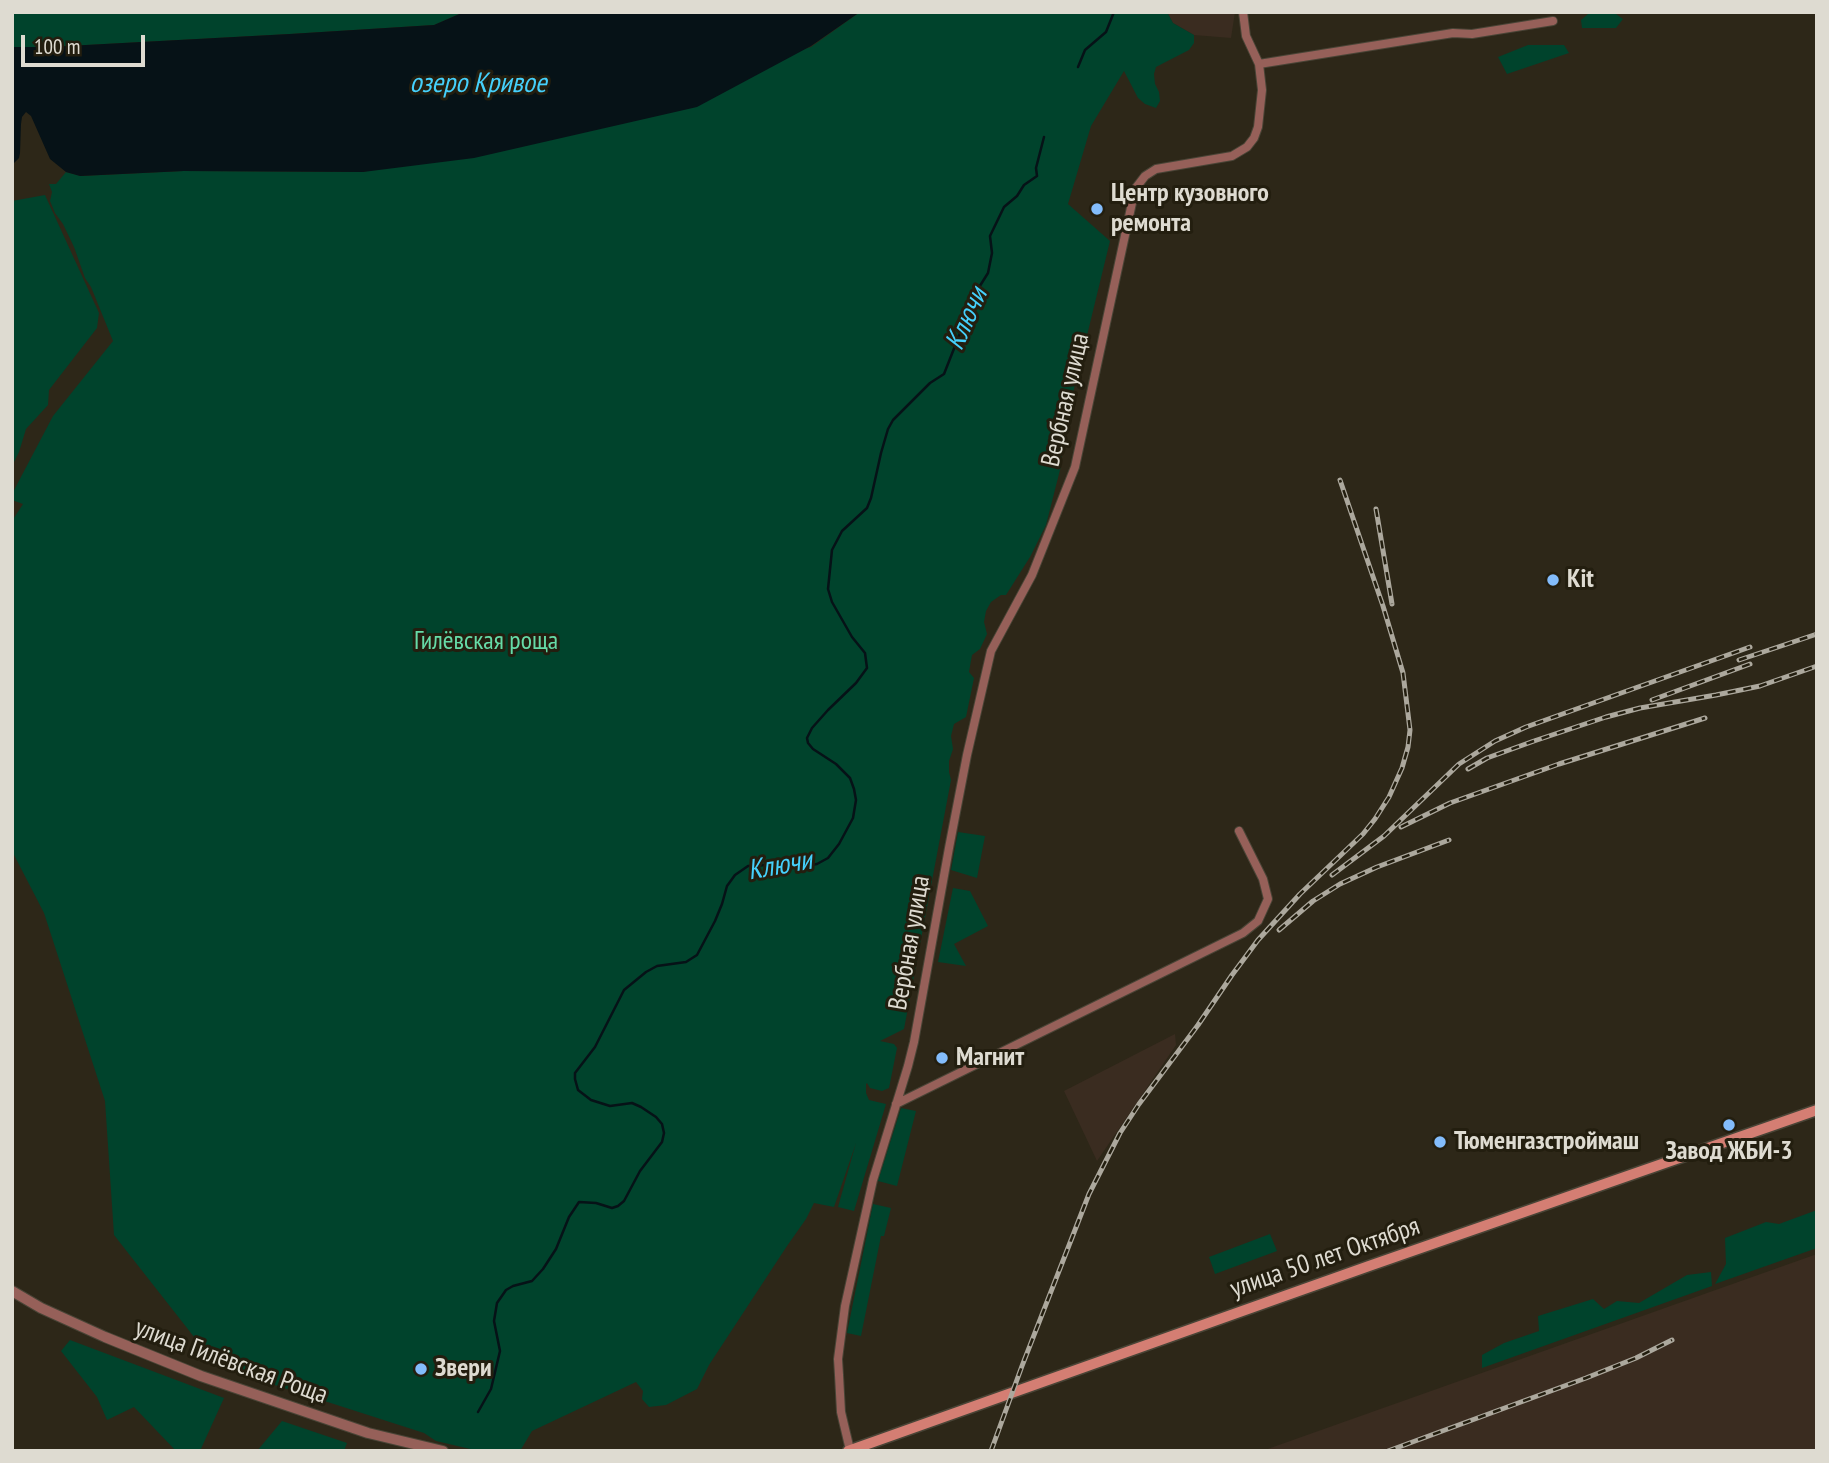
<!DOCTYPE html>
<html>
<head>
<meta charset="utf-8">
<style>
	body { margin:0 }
	#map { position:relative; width:1829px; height:1463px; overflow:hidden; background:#2d2718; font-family:"PT Sans Narrow",sans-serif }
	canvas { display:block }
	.frame { position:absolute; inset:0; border:14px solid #dedbd1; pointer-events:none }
	.scale { position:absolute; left:21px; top:35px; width:124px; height:32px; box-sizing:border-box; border:4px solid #dedbd1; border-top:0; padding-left:9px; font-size:21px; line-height:24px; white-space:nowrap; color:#dedbd1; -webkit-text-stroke:5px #231e0f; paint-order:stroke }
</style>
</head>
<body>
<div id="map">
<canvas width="1829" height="1463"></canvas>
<div class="frame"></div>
<div class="scale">100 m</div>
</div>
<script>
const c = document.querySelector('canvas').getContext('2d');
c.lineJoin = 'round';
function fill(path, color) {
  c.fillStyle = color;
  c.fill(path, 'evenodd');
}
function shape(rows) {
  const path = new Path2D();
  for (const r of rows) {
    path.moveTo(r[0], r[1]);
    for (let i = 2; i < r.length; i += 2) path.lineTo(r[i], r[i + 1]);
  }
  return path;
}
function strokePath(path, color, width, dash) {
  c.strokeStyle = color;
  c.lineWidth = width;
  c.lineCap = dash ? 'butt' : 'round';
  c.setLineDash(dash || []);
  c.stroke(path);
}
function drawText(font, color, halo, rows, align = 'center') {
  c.font = font + ' "PT Sans Narrow",sans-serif';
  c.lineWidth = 6;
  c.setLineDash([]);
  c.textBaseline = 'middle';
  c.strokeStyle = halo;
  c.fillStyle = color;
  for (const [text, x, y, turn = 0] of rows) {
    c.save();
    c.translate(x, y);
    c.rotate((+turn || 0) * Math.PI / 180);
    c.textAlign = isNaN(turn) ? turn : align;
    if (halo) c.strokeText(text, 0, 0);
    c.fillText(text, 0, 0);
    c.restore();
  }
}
const industrial = shape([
	[1167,12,1235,12,1231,38,1194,35,1173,23],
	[1175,1034,1176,1045,1097,1161,1064,1091],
	[1817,1254,1817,1451,1262,1451]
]);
const green = shape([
	[12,12,464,12,434,25,290,34,49,47,12,47],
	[860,12,1167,12,1173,23,1194,35,1194,43,1189,50,1156,67,1154,74,1155,84,1159,92,1160,101,1156,108,1145,104,1138,98,1124,71,1091,126,1068,204,1110,241,1063,434,1061,466,1046,525,1030,557,1006,595,1001,595,991,602,986,611,984,622,987,634,980,649,972,655,969,672,974,678,966,717,954,724,951,736,953,749,949,761,949,772,951,780,904,1029,880,1041,894,1044,897,1048,889,1088,882,1091,870,1088,867,1083,866,1084,866,1093,869,1100,886,1104,854,1211,838,1207,856,1143,834,1207,814,1203,806,1219,787,1246,709,1365,697,1389,666,1405,649,1407,642,1399,643,1391,636,1382,532,1431,520,1451,479,1451,436,1441,424,1433,253,1378,215,1361,198,1342,114,1235,105,1101,44,913,12,851,12,521,23,504,12,500,12,494,53,416,113,341,91,287,85,278,74,247,63,224,55,213,50,201,52,192,49,184,56,184,66,172,81,176,183,171,363,172,811,47],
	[1588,14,1616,14,1623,19,1616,28,1582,28,1581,20],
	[1528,45,1564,45,1569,53,1507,74,1498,57],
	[45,195,99,313,97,328,49,390,48,405,26,429,19,452,12,466,12,201],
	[958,832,985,836,977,878,951,870],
	[953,888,970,891,988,926,954,944,966,966,938,962],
	[901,1108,916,1111,897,1186,878,1181],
	[873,1204,891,1208,884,1236,881,1236,861,1336,847,1333],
	[1817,1210,1817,1248,1715,1284,1726,1264,1725,1238,1766,1222,1779,1224],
	[1270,1234,1277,1251,1215,1274,1209,1257],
	[1711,1272,1712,1286,1482,1368,1482,1355,1504,1343,1539,1331,1538,1316,1593,1299,1604,1309,1617,1301,1639,1303,1687,1275],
	[70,1340,224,1398,200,1451,176,1451,134,1407,107,1420,97,1397,61,1351],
	[282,1421,347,1443,344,1451,257,1451]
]);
const water = shape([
	[464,12,860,12,811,46,697,107,474,158,363,172,184,171,80,176,66,172,50,159,31,116,26,112,22,117,21,124,20,153,19,158,12,165,12,47,49,47,290,34,434,25]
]);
const stream = shape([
	[1078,67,1085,50,1106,32,1114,12],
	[478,1412,491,1389,500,1351,494,1321,497,1303,506,1290,513,1286,532,1281,543,1269,556,1249,569,1217,579,1202,596,1203,612,1208,618,1206,624,1201,640,1171,662,1142,664,1133,662,1124,656,1117,641,1107,632,1103,610,1106,591,1100,578,1090,575,1079,575,1073,595,1047,624,990,646,972,657,966,686,962,697,955,715,921,722,904,727,886,735,875,748,866,768,865,799,867,817,864,828,858,839,844,853,818,856,800,854,789,850,778,836,764,813,749,808,743,807,738,812,728,828,710,856,683,867,668,865,653,852,637,832,602,828,589,832,550,842,531,867,508,871,498,881,453,888,429,893,420,930,383,944,374,968,313,973,297,988,273,992,253,990,236,1004,207,1017,196,1024,185,1037,176,1036,168,1044,137]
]);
const minor = shape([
	[1259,64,1453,33,1472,34,1553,21],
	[896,1104,1243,933,1258,921,1268,899,1263,879,1239,831],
	[850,1450,841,1412,839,1375,838,1359,845,1306,873,1180,908,1066,914,1042,949,848,967,755,991,651,1032,575,1075,467,1135,189,1145,176,1156,169,1232,156,1247,147,1254,138,1258,127,1262,90,1259,64,1246,36,1243,12]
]);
const tertiary = shape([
	[12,1291,41,1308,105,1337,201,1376,368,1433,443,1451]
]);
const secondary = shape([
	[848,1451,1369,1266,1817,1110]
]);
const rail = shape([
	[1376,509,1392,604],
	[1739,660,1817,634],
	[1652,700,1750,664],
	[1468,769,1487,758,1534,741,1606,717,1640,708,1716,695,1760,686,1817,666],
	[1401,827,1450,803,1559,764,1705,718],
	[1332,875,1384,836,1459,764,1495,741,1526,727,1750,647],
	[1279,930,1313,901,1340,884,1377,867,1449,840],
	[991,1451,1022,1366,1089,1194,1120,1133,1139,1104,1198,1025,1232,975,1258,940,1300,894,1363,834,1375,819,1389,797,1402,768,1408,747,1410,730,1403,673,1383,606,1340,480],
	[1388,1451,1586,1378,1636,1358,1672,1340]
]);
const markers = [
	[1097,209,7,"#83bcfb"],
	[1553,580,7,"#83bcfb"],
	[942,1058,7,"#83bcfb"],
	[1729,1125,7,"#83bcfb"],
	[1440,1142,7,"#83bcfb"],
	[421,1369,7,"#83bcfb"]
];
const poiNames = [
	["Центр кузовного",1111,194],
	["ремонта",1111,224],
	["Kit",1567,580],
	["Магнит",956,1058],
	["Тюменгазстроймаш",1454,1142],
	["Завод ЖБИ-3",1729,1152,"center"],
	["Звери",435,1369]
];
const streetNames = [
	["Вербная улица",1066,400,-77],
	["Вербная улица",910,943,-80],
	["улица 50 лет Октября",1325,1258,-19],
	["улица Гилёвская Роща",231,1362,20]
];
const parkNames = [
	["Гилёвская роща",486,642]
];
const waterNames = [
	["озеро Кривое",478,84],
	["Ключи",967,319,-66],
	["Ключи",780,866,-10]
];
fill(industrial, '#3a2c20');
fill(green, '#00432c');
fill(water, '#061217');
strokePath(stream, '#061217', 2.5);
strokePath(minor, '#494436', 10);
strokePath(tertiary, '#494436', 12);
strokePath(secondary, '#494436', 13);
strokePath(minor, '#966059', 8);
strokePath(tertiary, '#966059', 10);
strokePath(secondary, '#d47e73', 10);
strokePath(rail, '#aca89d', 5);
strokePath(rail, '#231e0f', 2.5, [8]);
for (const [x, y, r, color] of markers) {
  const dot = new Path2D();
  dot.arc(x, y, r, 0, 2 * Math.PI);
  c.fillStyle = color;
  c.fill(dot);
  strokePath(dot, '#231e0f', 2.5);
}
drawText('bold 26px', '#dedbd1', '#231e0f', poiNames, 'left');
drawText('26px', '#dedbd1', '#231e0f', streetNames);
drawText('26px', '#66dba7', '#231e0f', parkNames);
drawText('italic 28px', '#45d0fb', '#231e0f', waterNames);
</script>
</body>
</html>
